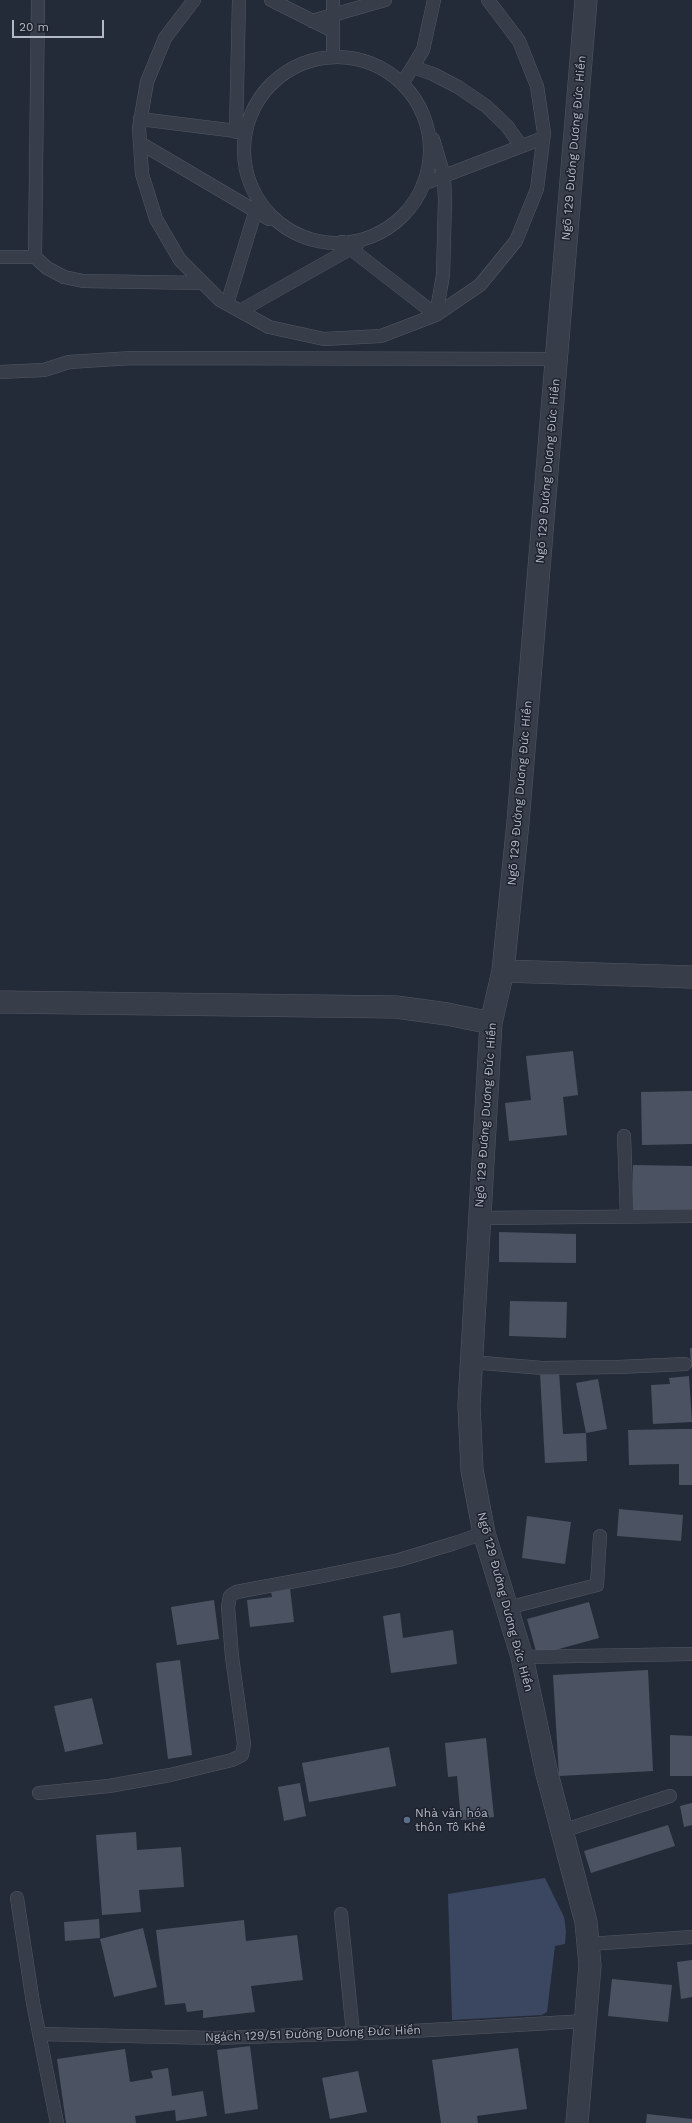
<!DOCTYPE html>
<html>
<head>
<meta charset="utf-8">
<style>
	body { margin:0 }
	#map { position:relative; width:692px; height:2123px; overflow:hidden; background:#242b38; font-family:"Work Sans",sans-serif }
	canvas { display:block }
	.scale { position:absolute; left:12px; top:20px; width:92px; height:18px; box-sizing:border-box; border:2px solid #b3b8c5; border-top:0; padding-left:5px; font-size:12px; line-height:14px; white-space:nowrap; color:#b3b8c5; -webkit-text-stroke:3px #1d222d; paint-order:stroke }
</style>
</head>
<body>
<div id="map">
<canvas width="692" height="2123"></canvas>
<div class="scale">20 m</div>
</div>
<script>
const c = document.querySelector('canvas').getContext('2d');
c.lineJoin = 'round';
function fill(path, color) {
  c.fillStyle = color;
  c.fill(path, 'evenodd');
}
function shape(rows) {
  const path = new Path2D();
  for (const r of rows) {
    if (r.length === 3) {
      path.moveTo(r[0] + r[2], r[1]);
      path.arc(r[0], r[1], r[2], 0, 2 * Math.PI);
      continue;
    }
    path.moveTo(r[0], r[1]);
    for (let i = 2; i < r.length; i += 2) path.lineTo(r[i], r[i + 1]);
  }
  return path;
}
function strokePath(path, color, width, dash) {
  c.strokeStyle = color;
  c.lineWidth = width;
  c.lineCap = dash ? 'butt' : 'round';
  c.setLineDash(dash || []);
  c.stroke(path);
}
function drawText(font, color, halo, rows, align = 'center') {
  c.font = font + ' "Work Sans",sans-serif';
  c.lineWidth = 3;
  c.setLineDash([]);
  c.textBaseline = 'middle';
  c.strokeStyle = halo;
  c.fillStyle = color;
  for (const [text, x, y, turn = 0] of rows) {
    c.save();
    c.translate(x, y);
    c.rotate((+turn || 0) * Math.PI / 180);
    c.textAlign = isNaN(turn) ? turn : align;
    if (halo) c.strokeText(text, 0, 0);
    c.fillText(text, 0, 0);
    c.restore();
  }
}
const water = shape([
	[545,1878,564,1917,566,1931,565,1944,555,1946,547,2012,542,2015,452,2020,448,1894]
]);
const building = shape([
	[573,1051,578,1095,563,1097,567,1135,509,1141,505,1103,531,1100,526,1056],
	[692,1091,692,1144,642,1145,641,1092],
	[633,1165,692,1166,692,1214,633,1213],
	[499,1232,576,1234,576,1263,499,1262],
	[510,1301,567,1302,566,1338,509,1336],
	[690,1348,692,1348,692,1367,691,1367],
	[559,1371,563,1434,586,1433,587,1461,545,1463,540,1373],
	[689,1376,692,1422,653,1424,651,1385,670,1384,669,1378],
	[598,1379,607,1429,586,1433,576,1383],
	[678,1429,692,1429,692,1485,679,1485,679,1464,629,1465,628,1430],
	[619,1509,683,1515,681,1541,617,1536],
	[527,1516,571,1522,565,1564,522,1558],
	[290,1588,294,1622,250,1627,247,1600,272,1597,271,1591],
	[214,1600,219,1639,177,1645,171,1607],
	[589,1602,599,1638,537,1655,527,1619],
	[400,1613,403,1638,453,1630,457,1664,391,1673,383,1616],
	[180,1660,192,1755,168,1759,156,1663],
	[648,1670,653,1771,559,1776,553,1675],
	[92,1698,103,1744,65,1752,54,1706],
	[670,1735,692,1736,692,1776,670,1776],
	[486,1738,494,1817,461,1820,457,1776,448,1777,445,1743],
	[389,1747,396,1786,309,1802,302,1763],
	[300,1783,306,1816,284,1821,278,1787],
	[692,1803,692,1825,684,1827,680,1806],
	[668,1825,675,1846,591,1873,584,1851],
	[136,1832,137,1850,181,1847,184,1887,139,1890,141,1912,102,1915,96,1835],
	[99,1919,100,1938,65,1941,64,1922],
	[244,1920,246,1941,297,1935,303,1980,251,1986,255,2012,203,2018,203,2010,187,2012,185,2003,165,2005,156,1930],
	[143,1928,157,1987,114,1997,100,1939],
	[692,1960,692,1997,681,1999,677,1962],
	[612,1979,672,1985,668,2022,608,2016],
	[250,2046,258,2109,225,2114,217,2050],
	[518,2048,527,2109,477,2116,478,2123,441,2123,432,2060],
	[125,2049,130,2082,153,2078,151,2071,168,2068,172,2096,203,2091,207,2116,176,2121,175,2110,135,2116,136,2123,66,2123,57,2059],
	[358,2071,367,2112,330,2119,322,2078],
	[647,2114,692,2119,692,2123,646,2123]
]);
const service = shape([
	[194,0,165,38,147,82,139,128,142,174,156,219,180,260,220,300,269,327,324,339,381,336,436,315,480,285,516,241,537,189,544,133,537,86,519,41,488,0],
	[271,0,333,31],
	[312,21,385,0],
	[333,57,333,0],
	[337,150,93],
	[413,67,433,74,458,87,486,106,507,126,521,146],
	[402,84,423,50,434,0],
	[140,119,244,132],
	[236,132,239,0],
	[140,143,269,219],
	[423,184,543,138],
	[342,242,436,315,443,275,445,201,444,176,433,139],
	[0,257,35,257,47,268,64,277,83,281,203,283],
	[35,257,38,0],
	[227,304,258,203],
	[240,311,357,245],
	[0,372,44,370,69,362,132,358,557,359],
	[624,1136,627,1216],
	[479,1218,692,1216],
	[471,1362,542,1368,618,1367,685,1364],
	[507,1608,597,1585,600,1536],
	[522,1657,692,1654],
	[39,1793,109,1786,170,1775,232,1760,242,1755,244,1744,232,1657,228,1607,230,1596,236,1592,322,1576,399,1560,455,1543,484,1533],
	[562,1831,670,1796],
	[17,1898,33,2003,57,2123],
	[341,1914,353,2033],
	[589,1944,692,1937],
	[39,2034,214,2038,395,2032,586,2021]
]);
const minor = shape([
	[503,971,692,977],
	[0,1002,396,1007,447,1014,491,1023],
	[577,2123,590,1965,586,1922,546,1770,522,1657,484,1533,472,1470,469,1405,491,1023,503,971,518,822,586,0]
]);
const markers = [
	[407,1820,4,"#5c6f8a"]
];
const streetNames = [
	["Ngõ 129 Đường Dương Đức Hiền",574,148,-85],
	["Ngõ 129 Đường Dương Đức Hiền",548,471,-85],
	["Ngõ 129 Đường Dương Đức Hiền",520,793,-85],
	["Ngõ 129 Đường Dương Đức Hiền",486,1115,-86],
	["Ngõ 129 Đường Dương Đức Hiền",505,1602,75],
	["Ngách 129/51 Đường Dương Đức Hiền",313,2034,-2]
];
const poiNames = [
	["Nhà văn hóa",415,1813],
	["thôn Tô Khê",415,1827]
];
fill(water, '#3b4760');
fill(building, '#4b5262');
strokePath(service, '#535863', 14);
strokePath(minor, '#535863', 23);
strokePath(service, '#373d49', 13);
strokePath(minor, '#373d49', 22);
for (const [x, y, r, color] of markers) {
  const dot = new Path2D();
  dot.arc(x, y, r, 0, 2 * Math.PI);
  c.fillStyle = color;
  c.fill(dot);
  strokePath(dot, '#1d222d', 1.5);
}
drawText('12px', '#b3b8c5', '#1d222d', streetNames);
drawText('12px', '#b3b8c5', '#1d222d', poiNames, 'left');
</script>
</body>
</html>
